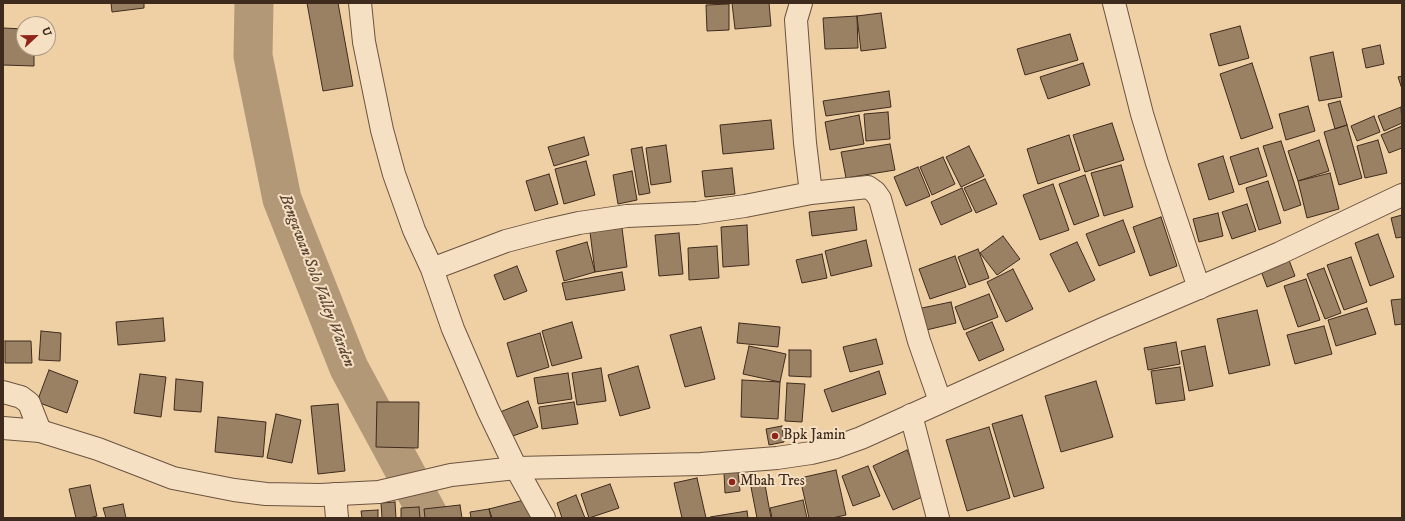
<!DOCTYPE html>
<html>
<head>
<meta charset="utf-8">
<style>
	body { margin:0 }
	#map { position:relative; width:1405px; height:521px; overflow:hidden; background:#efd0a5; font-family:"IM FELL DW Pica",serif }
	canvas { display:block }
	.frame { position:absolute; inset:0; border:4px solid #3f2b1d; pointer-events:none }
	.north { position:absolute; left:16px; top:16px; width:40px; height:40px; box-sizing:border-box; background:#f5e0c4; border:1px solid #ac9881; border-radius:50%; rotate:68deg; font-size:11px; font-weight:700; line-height:16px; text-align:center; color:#3f2b1d }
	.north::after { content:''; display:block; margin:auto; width:14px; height:18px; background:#8f2418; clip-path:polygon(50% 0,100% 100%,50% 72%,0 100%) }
</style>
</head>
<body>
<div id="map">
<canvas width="1405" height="521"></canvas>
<div class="frame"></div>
<div class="north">U</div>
</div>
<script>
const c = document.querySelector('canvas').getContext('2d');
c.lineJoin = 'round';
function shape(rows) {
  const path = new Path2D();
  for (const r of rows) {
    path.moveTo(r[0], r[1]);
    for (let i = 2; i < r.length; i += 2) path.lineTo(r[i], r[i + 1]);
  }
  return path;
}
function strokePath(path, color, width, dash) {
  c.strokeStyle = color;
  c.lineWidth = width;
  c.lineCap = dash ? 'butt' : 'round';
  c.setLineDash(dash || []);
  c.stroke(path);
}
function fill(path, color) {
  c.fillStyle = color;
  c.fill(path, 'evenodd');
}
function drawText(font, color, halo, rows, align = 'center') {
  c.font = font + ' "IM FELL DW Pica",serif';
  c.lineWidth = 4;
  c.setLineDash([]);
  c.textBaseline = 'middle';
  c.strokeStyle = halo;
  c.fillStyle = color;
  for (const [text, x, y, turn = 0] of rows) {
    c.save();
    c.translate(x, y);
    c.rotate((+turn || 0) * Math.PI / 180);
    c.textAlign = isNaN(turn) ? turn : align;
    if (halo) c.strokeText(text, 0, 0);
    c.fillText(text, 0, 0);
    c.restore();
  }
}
const river = shape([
	[254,3,253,56,282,199,349,368,430,518]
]);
const building = shape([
	[111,3,144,3,144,8,112,12,111,3],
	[307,3,338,3,353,86,323,91,307,3],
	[732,3,769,3,771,26,735,29,732,3],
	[729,4,729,30,707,31,706,5,729,4],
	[881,13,886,48,861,51,857,16,881,13],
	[857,16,858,48,825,49,823,18,857,16],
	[1240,26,1249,58,1219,66,1210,34,1240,26],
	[3,28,24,29,24,48,34,48,34,66,3,65,3,28],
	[1070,34,1078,60,1025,75,1017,49,1070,34],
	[1380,45,1384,64,1366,68,1362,49,1380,45],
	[1333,52,1342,97,1319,101,1310,57,1333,52],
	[1083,63,1090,85,1048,99,1040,77,1083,63],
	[1252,63,1273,128,1241,139,1220,74,1252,63],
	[1402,76,1402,89,1398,77,1402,76],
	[889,91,891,107,826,116,823,101,889,91],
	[1340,101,1347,125,1335,129,1328,104,1340,101],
	[1308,106,1315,131,1286,140,1279,114,1308,106],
	[1401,107,1402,123,1384,131,1378,116,1401,107],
	[888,112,890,139,866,141,864,114,888,112],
	[859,115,864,144,830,150,825,122,859,115],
	[1374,116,1380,132,1357,141,1351,126,1374,116],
	[771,120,774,149,723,154,720,125,771,120],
	[1112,123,1124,160,1085,172,1073,135,1112,123],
	[1347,125,1362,178,1339,185,1324,132,1347,125],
	[1402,126,1402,148,1389,153,1381,135,1402,126],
	[1069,135,1080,170,1038,184,1027,149,1069,135],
	[584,137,589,155,554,166,548,147,584,137],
	[1319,140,1329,171,1298,181,1288,151,1319,140],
	[1378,140,1387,173,1365,178,1357,146,1378,140],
	[1281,141,1301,205,1284,211,1263,146,1281,141],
	[890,144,895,170,846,178,841,152,890,144],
	[666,145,671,182,651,185,646,148,666,145],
	[969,146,984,176,961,187,946,157,969,146],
	[642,147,650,193,639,195,631,149,642,147],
	[1258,148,1267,176,1239,185,1230,157,1258,148],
	[1223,156,1234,192,1209,200,1198,164,1223,156],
	[943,157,955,184,932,195,920,167,943,157],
	[586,161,595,195,564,204,555,169,586,161],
	[1121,165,1133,207,1104,216,1091,173,1121,165],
	[918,167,930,196,906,206,894,177,918,167],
	[732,168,735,194,705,197,702,171,732,168],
	[632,171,637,200,618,204,613,175,632,171],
	[1330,173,1339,209,1307,218,1298,181,1330,173],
	[549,174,558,204,535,211,526,181,549,174],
	[1085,175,1099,216,1074,225,1059,184,1085,175],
	[985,179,997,204,976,213,964,188,985,179],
	[1268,181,1281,223,1259,230,1246,188,1268,181],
	[1053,184,1069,230,1040,240,1023,195,1053,184],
	[962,188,972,211,941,225,931,202,962,188],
	[1247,204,1256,231,1232,239,1222,212,1247,204],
	[854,207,857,230,812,236,809,212,854,207],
	[1218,213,1223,236,1199,242,1193,219,1218,213],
	[1402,215,1402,237,1396,238,1391,218,1402,215],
	[1161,217,1177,266,1150,276,1133,227,1161,217],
	[1123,220,1135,252,1099,266,1086,234,1123,220],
	[747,225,749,265,723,267,721,227,747,225],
	[622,228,627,267,595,272,590,232,622,228],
	[679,233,683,274,659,276,655,235,679,233],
	[1378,234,1394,277,1370,286,1355,243,1378,234],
	[1003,236,1020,259,997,275,980,253,1003,236],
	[866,240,872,266,831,276,825,251,866,240],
	[587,242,595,272,564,281,556,251,587,242],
	[1077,242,1095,280,1069,292,1050,254,1077,242],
	[717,246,719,278,689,280,688,248,717,246],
	[978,249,989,278,969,285,958,257,978,249],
	[822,254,827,278,802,283,796,260,822,254],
	[955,256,966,287,930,299,919,269,955,256],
	[1351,257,1367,302,1344,310,1327,265,1351,257],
	[1289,260,1295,276,1267,287,1261,271,1289,260],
	[517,266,527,291,504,300,494,275,517,266],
	[1324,268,1341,313,1325,319,1307,274,1324,268],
	[1013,269,1033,309,1006,322,987,282,1013,269],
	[622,272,625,290,566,300,562,283,622,272],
	[1306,279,1320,320,1298,327,1284,286,1306,279],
	[989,294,998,317,964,330,955,307,989,294],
	[1402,299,1402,324,1395,325,1391,300,1402,299],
	[951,302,956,323,922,331,917,309,951,302],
	[1367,308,1376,334,1336,346,1328,320,1367,308],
	[1257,310,1270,365,1229,374,1217,319,1257,310],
	[163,318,165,341,118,345,116,322,163,318],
	[572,322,582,358,552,366,542,331,572,322],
	[992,322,1004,350,979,361,966,333,992,322],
	[739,323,780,327,778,347,737,343,739,323],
	[1324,326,1332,354,1295,364,1287,335,1324,326],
	[701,327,715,379,685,387,670,335,701,327],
	[41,331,61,333,60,361,39,360,41,331],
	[540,333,549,367,517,377,507,343,540,333],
	[876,339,883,364,850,372,843,347,876,339],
	[5,341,31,341,32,363,5,363,5,341],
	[1176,342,1180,364,1148,370,1144,348,1176,342],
	[749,346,786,354,780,382,743,374,749,346],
	[1205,346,1213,386,1189,391,1181,351,1205,346],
	[789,350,811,350,811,377,789,376,789,350],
	[638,366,650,408,620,416,608,375,638,366],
	[1180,367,1185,400,1156,404,1151,371,1180,367],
	[601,368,606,401,577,405,572,373,601,368],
	[49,370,78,381,67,413,37,402,49,370],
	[879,371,886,394,832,412,824,390,879,371],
	[568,373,572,399,538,404,534,378,568,373],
	[140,374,166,377,161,417,134,413,140,374],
	[176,379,203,382,201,412,174,410,176,379],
	[742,380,780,382,778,419,741,417,742,380],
	[1096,381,1113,437,1061,452,1045,396,1096,381],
	[787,383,805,384,802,422,785,421,787,383],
	[528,401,538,427,510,437,500,412,528,401],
	[377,402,419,402,418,448,376,447,377,402],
	[574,402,578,424,542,429,539,407,574,402],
	[338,404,345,471,318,474,311,406,338,404],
	[276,414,301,420,292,463,267,458,276,414],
	[1022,415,1044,488,1014,497,992,424,1022,415],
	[218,417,266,422,263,457,215,452,218,417],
	[782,426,784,442,769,445,766,429,782,426],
	[989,427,1010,498,967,511,946,440,989,427],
	[907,450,927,495,893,510,873,466,907,450],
	[868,466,880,496,853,506,842,476,868,466],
	[836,470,846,515,832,518,809,518,800,478,836,470],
	[738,472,740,491,725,493,724,473,738,472],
	[697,478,706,518,682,518,674,483,697,478],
	[764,479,771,518,757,518,750,482,764,479],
	[610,484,619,508,589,518,581,494,610,484],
	[90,485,97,516,89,518,76,518,69,489,90,485],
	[576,495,585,518,562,518,557,503,576,495],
	[528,499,533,518,492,518,489,509,528,499],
	[803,500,807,518,772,518,770,508,803,500],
	[395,502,396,518,382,518,381,503,395,502],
	[123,504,126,518,106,518,103,508,123,504],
	[460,505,462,518,425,518,424,509,460,505],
	[419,507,420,518,401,518,401,508,419,507],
	[489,509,491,518,471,518,470,512,489,509],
	[378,510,378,518,362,518,361,511,378,510],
	[747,511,748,518,710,518,710,517,747,511]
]);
const minor = shape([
	[360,3,364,42,382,130,394,174,414,230,432,269,453,329,488,410,516,468,544,518],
	[801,3,796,20,805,143,811,193],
	[1114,3,1142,114,1157,163,1199,288],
	[432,269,506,241,548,230,579,223,627,216,697,213,745,206,811,193,868,187,875,192,880,199,919,341,940,401],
	[3,392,21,397,29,403,40,431],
	[911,415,938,518],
	[335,494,337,518]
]);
const tertiary = shape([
	[3,428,40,431,98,449,173,478,234,490,266,494,320,495,379,492,451,475,516,468,701,464,777,458,811,453,836,447,861,438,1105,328,1280,253,1402,195]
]);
const markers = [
	[775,436,4,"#8f2418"],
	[732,482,4,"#8f2418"]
];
const poiNames = [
	["Bpk Jamin",783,436],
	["Mbah Tres",740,482]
];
const waterNames = [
	["Bengawan Solo Valley Warden",316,281,69]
];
strokePath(river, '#b39877', 39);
fill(building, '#9b8164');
strokePath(building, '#3f2b1d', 1);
strokePath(minor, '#6b543f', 24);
strokePath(tertiary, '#6b543f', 24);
strokePath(minor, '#f5e0c4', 22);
strokePath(tertiary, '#f5e0c4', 22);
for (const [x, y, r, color] of markers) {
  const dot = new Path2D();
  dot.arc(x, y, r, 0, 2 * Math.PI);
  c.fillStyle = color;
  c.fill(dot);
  strokePath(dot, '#f5e0c4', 1.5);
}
drawText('15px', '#3f2b1d', '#f5e0c4', poiNames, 'left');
drawText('italic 16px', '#5c4634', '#f5e0c4', waterNames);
</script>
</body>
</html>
